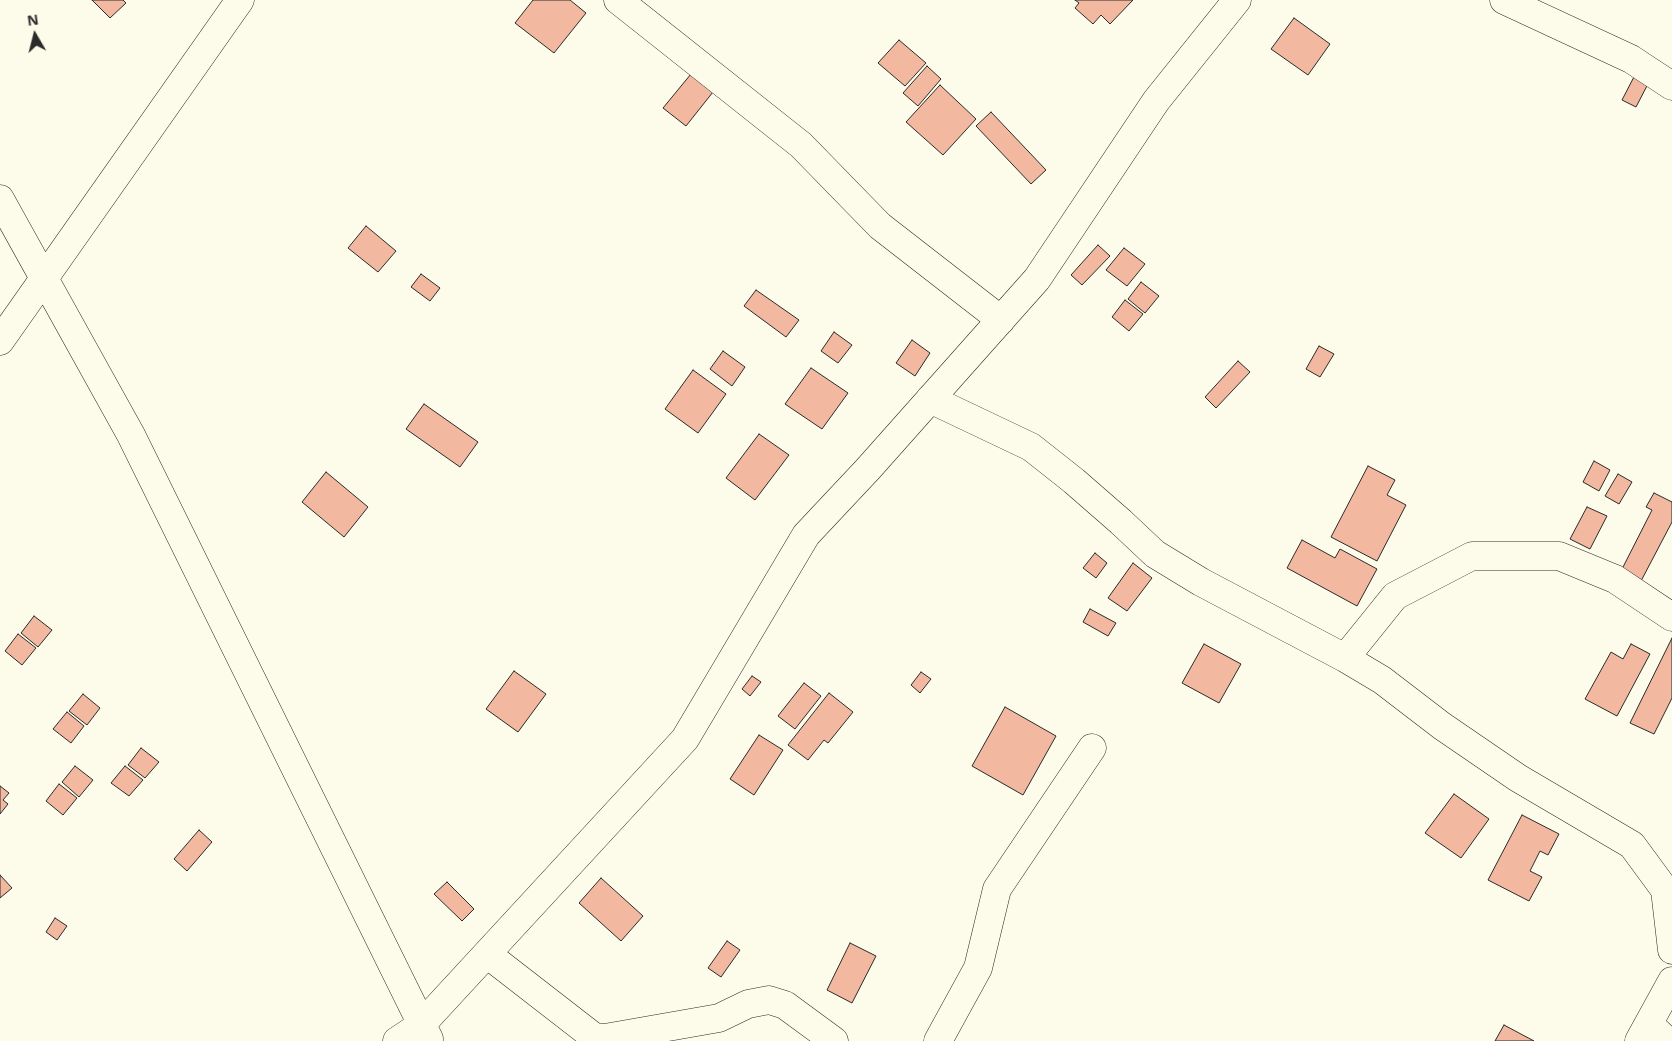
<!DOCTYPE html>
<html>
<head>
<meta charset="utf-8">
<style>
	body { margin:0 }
	#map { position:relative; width:1672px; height:1041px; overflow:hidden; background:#fdfbea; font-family:"Open Sans",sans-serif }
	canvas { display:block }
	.north { position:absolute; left:10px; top:10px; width:50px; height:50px; -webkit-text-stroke:4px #fdfbea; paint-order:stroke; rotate:352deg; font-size:14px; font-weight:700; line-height:20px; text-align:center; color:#2b2b2b }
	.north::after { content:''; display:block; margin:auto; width:18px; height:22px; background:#2b2b2b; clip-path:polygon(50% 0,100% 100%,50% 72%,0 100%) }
</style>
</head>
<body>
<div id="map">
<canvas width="1672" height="1041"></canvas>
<div class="north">N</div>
</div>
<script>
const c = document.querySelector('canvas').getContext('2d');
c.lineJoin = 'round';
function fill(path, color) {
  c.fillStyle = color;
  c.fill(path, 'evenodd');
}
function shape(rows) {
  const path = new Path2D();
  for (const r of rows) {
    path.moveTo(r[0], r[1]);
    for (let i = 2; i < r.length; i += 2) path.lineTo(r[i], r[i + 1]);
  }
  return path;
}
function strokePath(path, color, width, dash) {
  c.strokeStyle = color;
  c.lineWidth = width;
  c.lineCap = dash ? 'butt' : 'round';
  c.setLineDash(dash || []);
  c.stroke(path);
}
const building = shape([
	[92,0,123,0,126,3,110,18,92,0],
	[533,0,570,0,586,13,554,53,515,23,533,0],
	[1075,0,1133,0,1110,24,1101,15,1093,24,1075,8,1079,3,1075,0],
	[1294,18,1330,44,1308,75,1271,49,1294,18],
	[899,40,926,63,905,86,878,63,899,40],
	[927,66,941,79,918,106,903,93,927,66],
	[1636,73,1650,80,1636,107,1622,100,1636,73],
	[691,74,713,92,686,126,663,108,691,74],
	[940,85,976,119,943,155,906,122,940,85],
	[991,112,1046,170,1031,184,976,126,991,112],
	[366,226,396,251,378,272,348,248,366,226],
	[1098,245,1110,256,1082,285,1071,275,1098,245],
	[1124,248,1145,264,1127,286,1106,270,1124,248],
	[421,274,440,288,430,301,411,287,421,274],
	[1141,282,1159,296,1145,313,1128,299,1141,282],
	[756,290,799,320,786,337,744,306,756,290],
	[1125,300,1143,314,1129,331,1112,317,1125,300],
	[834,332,852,345,838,363,821,351,834,332],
	[912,340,930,353,915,376,896,363,912,340],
	[1319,346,1334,354,1320,377,1306,369,1319,346],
	[723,351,745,367,732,386,710,369,723,351],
	[1238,361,1250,372,1216,408,1205,397,1238,361],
	[811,368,848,393,822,429,785,404,811,368],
	[693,370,726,394,698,433,665,409,693,370],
	[424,404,478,442,460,467,406,429,424,404],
	[759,434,789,455,755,500,726,478,759,434],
	[1594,461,1610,470,1599,491,1583,482,1594,461],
	[1368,466,1395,480,1387,495,1406,505,1377,561,1331,537,1368,466],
	[326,472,368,507,344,537,302,502,326,472],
	[1618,474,1632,482,1619,504,1605,496,1618,474],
	[1654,493,1672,502,1672,522,1641,581,1621,571,1652,510,1646,507,1654,493],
	[1587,507,1607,516,1590,549,1570,539,1587,507],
	[1302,540,1335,558,1340,549,1377,569,1357,606,1287,568,1302,540],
	[1095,553,1107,563,1096,578,1083,568,1095,553],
	[1133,563,1152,578,1127,611,1108,598,1133,563],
	[1090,609,1116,623,1108,636,1083,622,1090,609],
	[34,616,52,630,38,647,21,633,34,616],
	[18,634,36,648,22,665,5,651,18,634],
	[1672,638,1672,698,1654,734,1630,723,1672,638],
	[1204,644,1241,664,1219,703,1182,683,1204,644],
	[1631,644,1650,654,1617,716,1585,699,1611,652,1623,659,1631,644],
	[514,671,546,694,518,732,486,709,514,671],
	[921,672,931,679,920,693,911,685,921,672],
	[752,676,761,682,750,696,742,689,752,676],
	[804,683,821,696,795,729,778,716,804,683],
	[829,693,853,712,828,743,824,740,808,760,788,745,829,693],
	[83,694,100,708,87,725,69,711,83,694],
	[1005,707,1056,736,1023,795,972,766,1005,707],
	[67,712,84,726,71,743,53,729,67,712],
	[759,735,783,750,754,795,730,779,759,735],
	[141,748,159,762,145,778,128,765,141,748],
	[75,766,93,780,79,797,62,782,75,766],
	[125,766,143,780,129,796,111,783,125,766],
	[59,784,77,798,63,815,46,801,59,784],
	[0,786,9,793,3,800,8,804,0,814,0,786],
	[1454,794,1489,819,1461,858,1425,833,1454,794],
	[1522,815,1559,834,1548,855,1540,851,1530,871,1542,877,1529,901,1488,880,1522,815],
	[199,830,212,842,187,871,174,859,199,830],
	[0,875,12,888,0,898,0,875],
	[601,878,643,916,621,941,579,903,601,878],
	[447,882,474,909,462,921,434,894,447,882],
	[55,918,67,926,57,940,46,932,55,918],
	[727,941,740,950,721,977,708,968,727,941],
	[850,943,876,956,852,1003,827,990,850,943],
	[1504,1025,1534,1041,1495,1041,1504,1025]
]);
const minor = shape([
	[618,0,801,145,880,226,1001,320],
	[1504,0,1631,59,1672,86],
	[0,199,131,435,429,1039],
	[0,341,240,0],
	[930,399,1031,447,1074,481,1121,522,1155,554,1201,582,1345,658,1382,680,1442,726,1518,778,1632,845,1665,890,1672,950],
	[1345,658,1395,596,1472,556,1559,556,1615,579,1672,617],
	[487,954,594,1037,605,1038,719,1018,748,1004,769,1000,785,1005,834,1041],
	[1649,1024,1667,1041],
	[397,1041,421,1025,685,739,806,535,868,469,1037,279,1156,101,1237,0],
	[938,1041,978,968,997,889,1092,748],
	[1639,1041,1672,981]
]);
fill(building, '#f2b8a0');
strokePath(building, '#2b2b2b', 1);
strokePath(minor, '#2b2b2b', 29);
strokePath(minor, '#fdfbea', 28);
</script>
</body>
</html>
